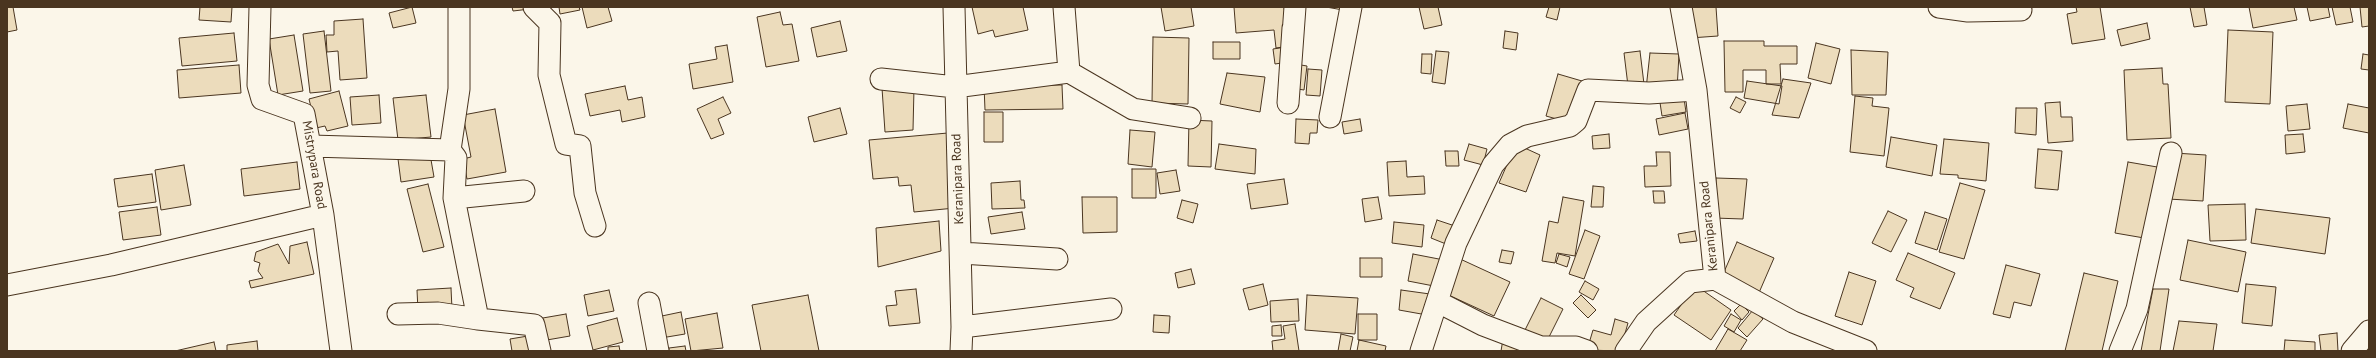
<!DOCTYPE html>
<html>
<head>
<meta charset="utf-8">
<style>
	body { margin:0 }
	#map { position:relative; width:2376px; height:358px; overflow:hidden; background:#fbf6e9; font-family:"PT Sans",sans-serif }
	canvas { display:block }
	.frame { position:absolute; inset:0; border:8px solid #4a3520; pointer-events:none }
</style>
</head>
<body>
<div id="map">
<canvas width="2376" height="358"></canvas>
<div class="frame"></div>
</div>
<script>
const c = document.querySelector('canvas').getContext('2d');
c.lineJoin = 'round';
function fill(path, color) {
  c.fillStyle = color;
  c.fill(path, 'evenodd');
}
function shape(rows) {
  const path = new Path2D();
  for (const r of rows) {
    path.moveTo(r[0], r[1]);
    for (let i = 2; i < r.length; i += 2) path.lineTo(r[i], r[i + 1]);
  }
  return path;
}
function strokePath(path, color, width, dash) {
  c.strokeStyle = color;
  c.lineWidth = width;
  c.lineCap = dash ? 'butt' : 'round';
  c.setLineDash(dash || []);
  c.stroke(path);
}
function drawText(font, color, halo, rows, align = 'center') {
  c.font = font + ' "PT Sans",sans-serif';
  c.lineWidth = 3;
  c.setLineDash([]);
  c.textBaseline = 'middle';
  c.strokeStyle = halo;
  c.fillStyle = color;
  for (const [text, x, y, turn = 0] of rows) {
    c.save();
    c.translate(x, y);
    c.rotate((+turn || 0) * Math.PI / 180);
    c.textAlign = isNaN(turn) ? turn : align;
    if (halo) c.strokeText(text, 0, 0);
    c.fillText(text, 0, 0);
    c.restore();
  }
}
const building = shape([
	[7,7,13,7,17,30,7,32,7,7],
	[200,7,232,7,231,22,199,20,200,7],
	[412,7,416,23,393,28,389,13,412,7],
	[512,7,530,7,530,9,513,11,512,7],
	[559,7,579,7,580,10,560,14,559,7],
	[582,7,608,7,612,21,587,28,582,7],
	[972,7,1023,7,1028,30,995,37,993,30,978,34,972,7],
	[1161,7,1191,7,1194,26,1165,31,1161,7],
	[1234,7,1284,7,1290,46,1276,48,1274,30,1236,33,1234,7],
	[1326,7,1343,7,1343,10,1326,7],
	[1419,7,1438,7,1442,25,1424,29,1419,7],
	[1549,7,1560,7,1557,20,1546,17,1549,7],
	[1688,7,1716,7,1718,36,1690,38,1688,7],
	[2076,7,2100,7,2105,39,2072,44,2067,14,2077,12,2076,7],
	[2190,7,2204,7,2207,25,2194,27,2190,7],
	[2249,7,2294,7,2297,20,2253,28,2249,7],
	[2307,7,2328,7,2330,17,2310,21,2307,7],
	[2332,7,2350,7,2353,22,2336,25,2332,7],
	[2360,7,2369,7,2369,26,2362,27,2360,7],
	[780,12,783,25,792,24,799,61,766,67,757,17,780,12],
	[363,19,367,78,340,80,338,51,327,52,326,35,334,35,334,21,363,19],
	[840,21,847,51,817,57,811,28,840,21],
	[2147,23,2150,39,2121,46,2117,30,2147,23],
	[2228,30,2273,32,2270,104,2225,102,2228,30],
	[324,31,331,91,310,93,303,34,324,31],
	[1505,31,1518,33,1516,50,1503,48,1505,31],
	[234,33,237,61,182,66,179,38,234,33],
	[294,35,303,91,278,95,269,39,294,35],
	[1153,37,1189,38,1188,104,1152,103,1153,37],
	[1724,41,1764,41,1764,46,1797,46,1797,64,1780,64,1781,84,1766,84,1766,70,1743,70,1743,92,1725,92,1724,41],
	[1213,42,1240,42,1240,59,1213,59,1213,42],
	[1816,43,1840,49,1831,84,1808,78,1816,43],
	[727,45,733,82,693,89,689,64,717,59,715,47,727,45],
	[1286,47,1288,62,1275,64,1273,49,1286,47],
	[1851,50,1888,52,1886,95,1852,95,1851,50],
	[1436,51,1449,52,1445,84,1432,82,1436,51],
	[1640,51,1644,84,1628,86,1624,53,1640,51],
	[1650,53,1679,54,1677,90,1646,89,1650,53],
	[1422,54,1432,54,1431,74,1421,73,1422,54],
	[2363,54,2369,55,2369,70,2361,69,2363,54],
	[1295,64,1307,66,1304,90,1291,88,1295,64],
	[239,65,241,93,179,98,177,70,239,65],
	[2162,68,2163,84,2168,84,2171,138,2127,140,2124,70,2162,68],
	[1308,69,1322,70,1320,96,1306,95,1308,69],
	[1227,73,1265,77,1260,112,1220,104,1227,73],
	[1558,74,1582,81,1571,123,1546,116,1558,74],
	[1783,79,1811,83,1799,118,1772,115,1783,79],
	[1747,81,1782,86,1779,104,1744,98,1747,81],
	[1062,85,1063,109,985,110,984,86,1062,85],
	[625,86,628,100,642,97,645,117,622,122,620,110,590,116,585,94,625,86],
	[882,88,914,88,913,130,885,132,882,88],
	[339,91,348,126,327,131,325,126,316,128,309,99,339,91],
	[1683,92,1686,112,1662,116,1659,96,1683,92],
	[379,95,381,123,352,125,350,97,379,95],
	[426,95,431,137,398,140,393,98,426,95],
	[1855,96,1873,98,1872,106,1889,108,1884,156,1850,152,1855,96],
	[723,97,731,113,718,119,724,134,711,139,697,109,723,97],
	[1736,97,1746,102,1740,113,1730,108,1736,97],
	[2060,102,2061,117,2072,117,2073,141,2048,143,2045,103,2060,102],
	[2307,104,2310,129,2288,131,2286,106,2307,104],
	[2348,104,2369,108,2369,133,2343,128,2348,104],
	[840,108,847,134,814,142,808,117,840,108],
	[2016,108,2037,108,2036,135,2015,133,2016,108],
	[495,109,506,172,467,179,463,159,471,157,463,115,495,109],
	[984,112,1003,112,1003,142,984,142,984,112],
	[1685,113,1688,129,1659,135,1656,119,1685,113],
	[1296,119,1318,120,1317,133,1310,133,1309,144,1295,143,1296,119],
	[1360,119,1362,131,1344,134,1342,122,1360,119],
	[1189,120,1212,121,1211,167,1188,166,1189,120],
	[1130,130,1155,132,1152,167,1128,164,1130,130],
	[948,133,955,208,914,212,911,185,899,186,898,177,873,179,869,140,948,133],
	[1609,134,1610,148,1593,149,1592,136,1609,134],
	[2303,134,2305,152,2286,154,2285,135,2303,134],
	[1891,137,1937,145,1932,176,1886,167,1891,137],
	[1944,139,1989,143,1986,181,1958,178,1958,175,1940,174,1944,139],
	[1219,144,1256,149,1255,174,1215,169,1219,144],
	[1469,144,1487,149,1483,165,1464,160,1469,144],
	[1516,144,1540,155,1526,192,1499,183,1516,144],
	[2038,149,2062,151,2058,190,2035,188,2038,149],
	[1445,151,1458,151,1459,166,1446,166,1445,151],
	[1656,152,1670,152,1671,186,1645,187,1644,166,1657,166,1656,152],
	[2174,153,2206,155,2203,201,2168,199,2174,153],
	[430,154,434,177,401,182,398,159,430,154],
	[1406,161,1407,177,1424,176,1425,194,1389,196,1387,162,1406,161],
	[297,162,300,189,244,196,241,169,297,162],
	[2128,162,2163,168,2150,239,2115,233,2128,162],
	[184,165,191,205,161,210,155,170,184,165],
	[1132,169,1156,169,1156,198,1132,198,1132,169],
	[1176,170,1180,191,1160,194,1157,173,1176,170],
	[152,174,156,202,118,207,114,179,152,174],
	[1716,178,1747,179,1743,219,1714,218,1716,178],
	[1284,179,1288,204,1251,209,1247,184,1284,179],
	[1020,181,1021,200,1024,200,1025,208,992,209,991,183,1020,181],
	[1960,183,1985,190,1964,259,1939,252,1960,183],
	[428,184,444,247,423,252,407,189,428,184],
	[1593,186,1604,187,1603,207,1591,207,1593,186],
	[1653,191,1664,191,1665,203,1654,203,1653,191],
	[1082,197,1117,197,1117,232,1083,233,1082,197],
	[1378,197,1382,219,1365,222,1362,199,1378,197],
	[1563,197,1584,201,1575,256,1557,253,1555,263,1542,261,1549,221,1558,223,1563,197],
	[1182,200,1198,204,1193,223,1177,218,1182,200],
	[2245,204,2246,240,2210,241,2208,205,2245,204],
	[157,207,161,235,123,240,119,212,157,207],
	[2256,209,2330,218,2325,254,2251,243,2256,209],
	[1888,211,1907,220,1891,252,1872,243,1888,211],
	[1022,212,1025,229,991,234,988,217,1022,212],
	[1925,212,1947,219,1937,250,1915,243,1925,212],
	[1437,220,1458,227,1451,246,1431,238,1437,220],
	[939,221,941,251,878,267,876,228,939,221],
	[1394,222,1424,225,1422,247,1392,243,1394,222],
	[1585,230,1600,236,1584,279,1569,274,1585,230],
	[1695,231,1697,241,1680,243,1678,234,1695,231],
	[2188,240,2246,252,2238,292,2180,280,2188,240],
	[307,242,314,274,251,288,249,281,263,278,258,271,260,263,254,261,256,252,278,244,289,264,290,246,307,242],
	[1737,242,1774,258,1758,295,1721,279,1737,242],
	[1502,250,1514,252,1511,264,1499,262,1502,250],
	[1908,253,1955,273,1940,309,1910,297,1914,288,1896,280,1908,253],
	[1413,254,1444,260,1439,287,1408,281,1413,254],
	[1559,254,1570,257,1567,267,1556,263,1559,254],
	[1360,258,1382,258,1382,277,1360,277,1360,258],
	[1458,258,1510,282,1494,316,1442,292,1458,258],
	[2006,265,2040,274,2031,306,2014,302,2010,318,1993,314,2006,265],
	[1191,269,1195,284,1178,288,1175,273,1191,269],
	[1849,272,1876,281,1862,325,1835,316,1849,272],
	[2084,273,2118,281,2102,351,2065,351,2084,273],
	[1585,281,1599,289,1593,300,1579,292,1585,281],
	[1263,284,1268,305,1249,310,1243,289,1263,284],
	[2246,284,2276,287,2272,326,2242,323,2246,284],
	[1695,285,1731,310,1711,340,1674,315,1695,285],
	[451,288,452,309,418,311,417,290,451,288],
	[916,289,920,323,889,326,886,306,897,305,895,291,916,289],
	[2153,289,2169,289,2160,351,2141,351,2153,289],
	[609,290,614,311,588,316,584,295,609,290],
	[1401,290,1430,294,1427,315,1399,310,1401,290],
	[808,295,819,351,761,351,752,305,808,295],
	[1307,295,1358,298,1355,334,1305,330,1307,295],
	[1581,295,1596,310,1588,318,1573,303,1581,295],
	[1541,298,1563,309,1545,345,1523,334,1541,298],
	[1298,299,1299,321,1271,322,1270,301,1298,299],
	[1741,304,1749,312,1742,320,1734,311,1741,304],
	[1753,310,1763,319,1747,337,1738,328,1753,310],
	[681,312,685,334,661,338,657,317,681,312],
	[717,313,723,348,691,351,685,319,717,313],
	[566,314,570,336,541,341,537,319,566,314],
	[1358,314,1377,314,1377,340,1358,340,1358,314],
	[1731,314,1741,320,1734,332,1724,326,1731,314],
	[1154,315,1170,316,1169,333,1153,332,1154,315],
	[617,318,623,342,593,350,587,326,617,318],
	[1615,319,1628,323,1620,351,1587,350,1593,330,1611,335,1615,319],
	[2179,321,2217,324,2213,351,2173,351,2179,321],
	[1295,324,1299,351,1273,351,1272,341,1285,339,1283,326,1295,324],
	[1281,325,1282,336,1272,336,1272,326,1281,325],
	[1728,329,1747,340,1740,351,1715,351,1728,329],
	[2337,333,2338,351,2321,351,2319,335,2337,333],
	[1341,334,1353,337,1350,351,1338,351,1341,334],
	[534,335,537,351,512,351,510,339,534,335],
	[1503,339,1523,351,1501,351,1503,339],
	[1359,340,1386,346,1385,351,1357,351,1359,340],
	[2285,340,2315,342,2315,351,2284,351,2285,340],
	[257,341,258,351,227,351,227,345,257,341],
	[214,342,216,351,175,351,214,342],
	[619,346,620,351,608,351,608,347,619,346],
	[685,346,686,351,669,351,669,348,685,346]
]);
const minor = shape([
	[260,7,258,85,262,99,304,114,323,215,341,351],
	[459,7,459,89,450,150,456,158,454,198,478,319,534,325,540,351],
	[534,7,550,23,549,75,566,144,580,146,585,193,595,226],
	[954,7,962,327,961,351],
	[1681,7,1696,90,1715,279,1793,322,1866,351],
	[1939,7,1968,11,2021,10],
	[1293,28,1288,103,1295,7],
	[1069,72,1133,109,1190,118],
	[881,79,955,87,1069,72,1064,7],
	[1330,117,1351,7],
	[311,146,450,150],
	[454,198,524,191],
	[961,253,1057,259],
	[7,285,111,265,323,215],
	[1438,302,1483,325,1541,347,1576,347,1587,351],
	[649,303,658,351],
	[398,314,438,313,478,319],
	[962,327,1111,309],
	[1421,351,1456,243,1493,165,1510,145,1527,136,1570,126,1576,121,1588,90,1649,93,1696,90],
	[1626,351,1646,322,1690,282,1715,279],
	[2120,351,2137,309,2171,153],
	[2352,351,2369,331]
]);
const streetNames = [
	["Mistrypara Road",314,165,80],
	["Keranipara Road",958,179,-92],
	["Keranipara Road",1709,226,-96]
];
fill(building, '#ecdcbc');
strokePath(building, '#4a3520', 1);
strokePath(minor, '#4a3520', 23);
strokePath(minor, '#fbf6e9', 21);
drawText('13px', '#4a3520', '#fbf6e9', streetNames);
</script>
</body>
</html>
